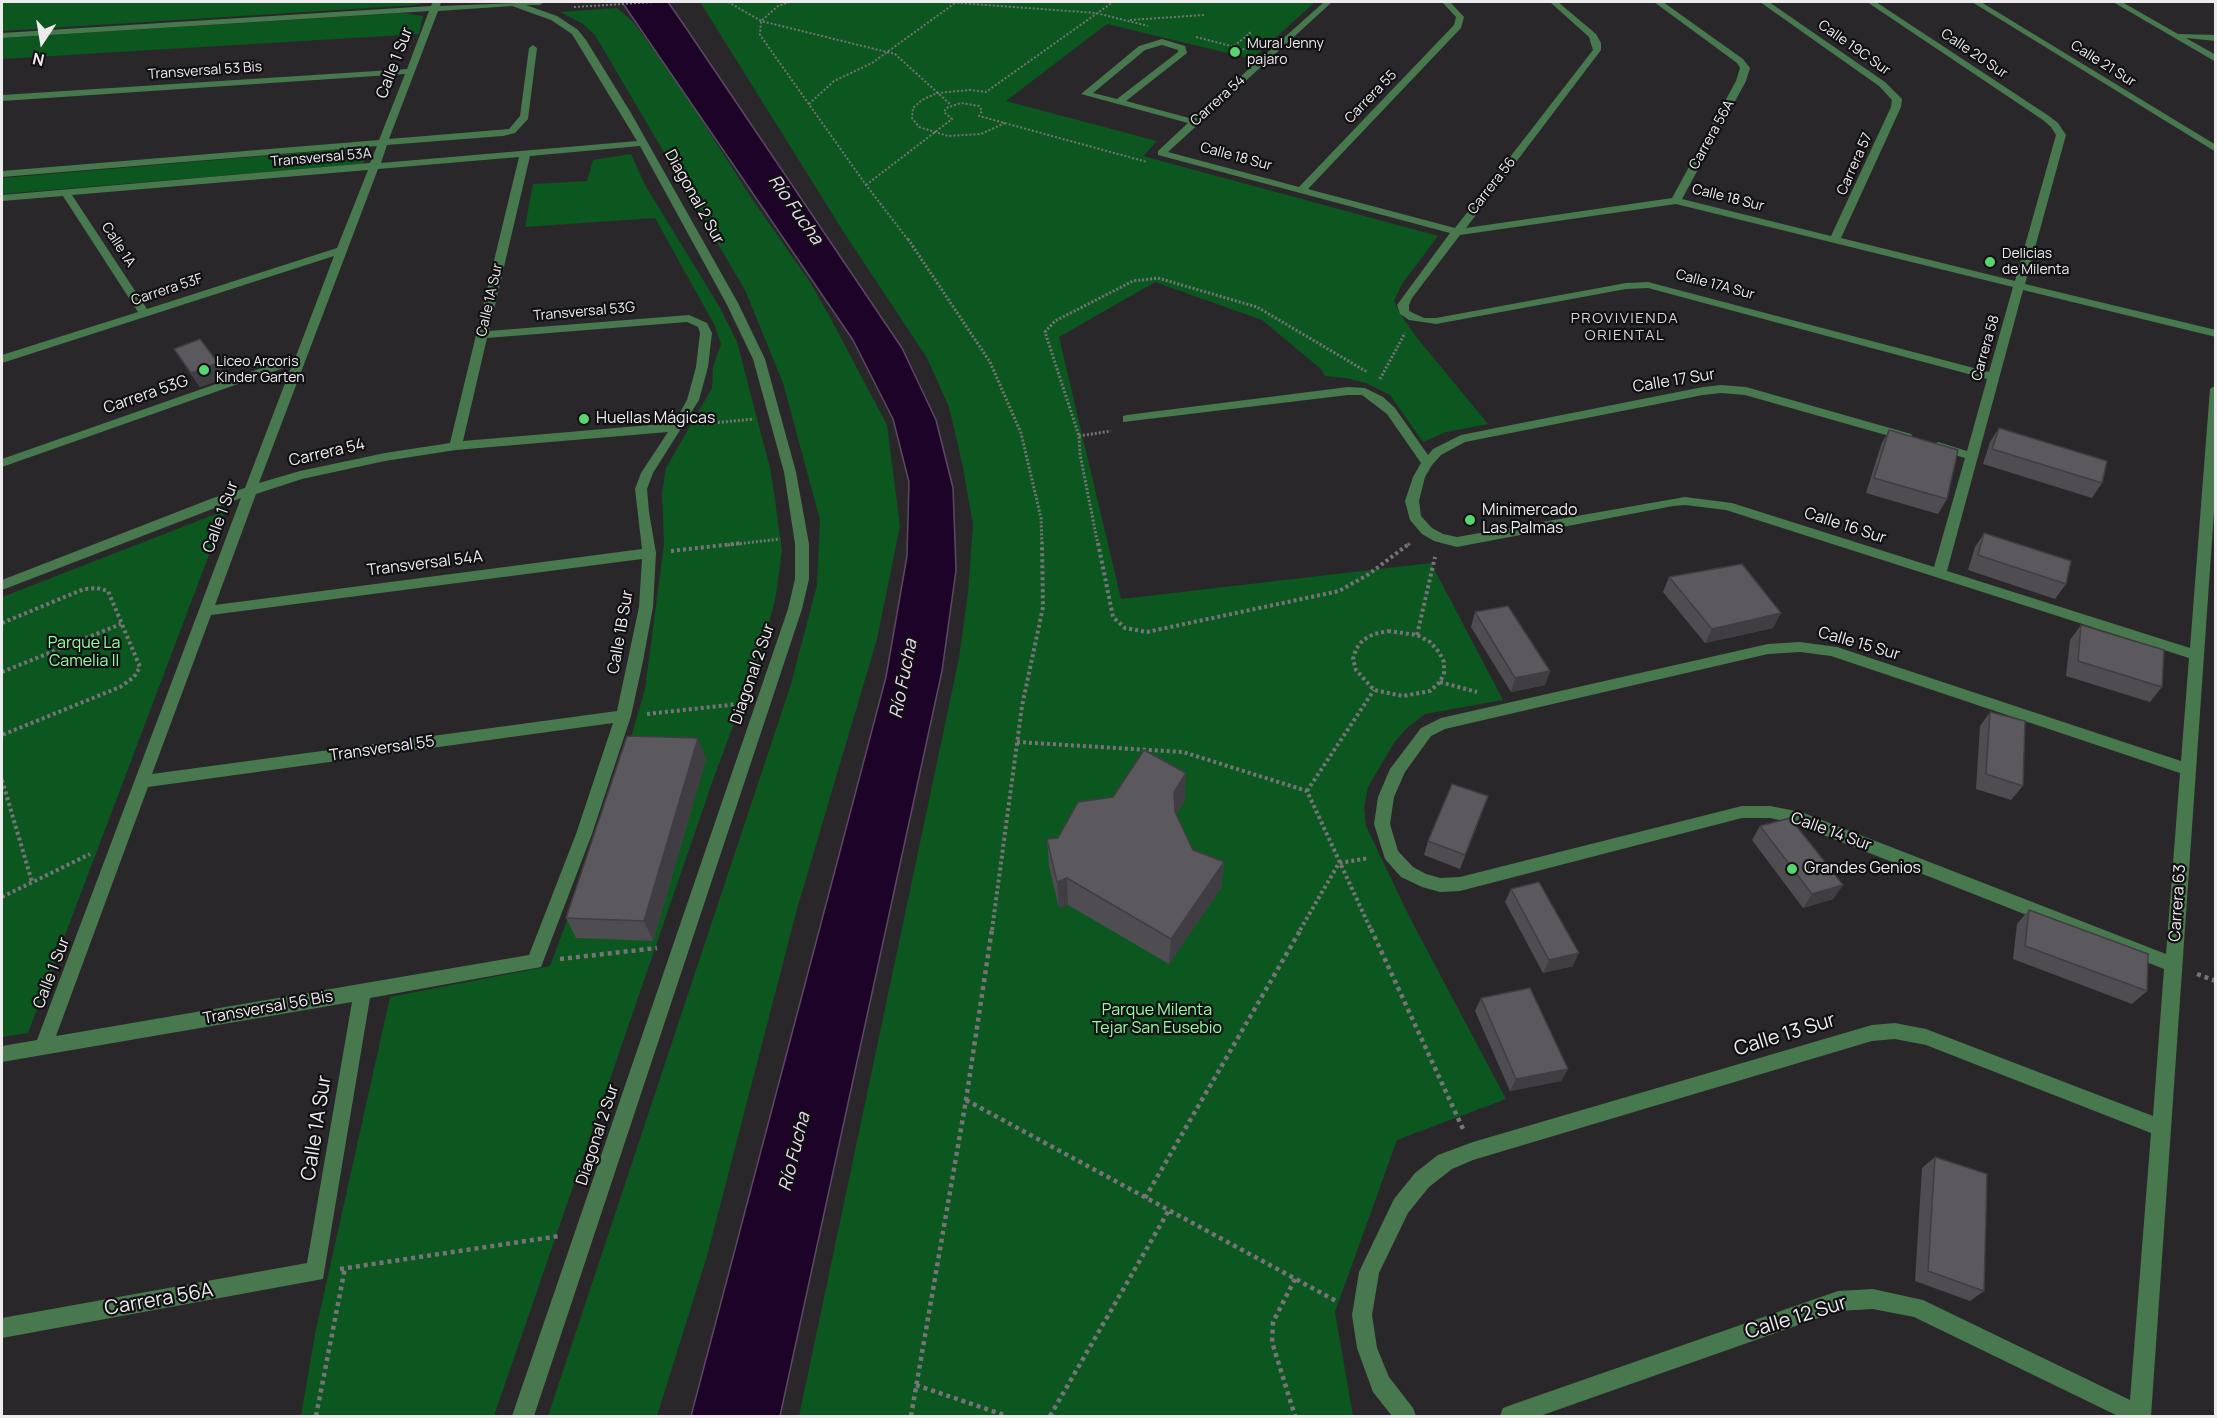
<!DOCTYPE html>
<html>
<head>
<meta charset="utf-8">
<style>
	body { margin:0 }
	#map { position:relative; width:2217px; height:1418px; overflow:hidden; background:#2a272b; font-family:Manrope,sans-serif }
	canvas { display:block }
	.frame { position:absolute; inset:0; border:3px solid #edebee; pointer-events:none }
	.north { position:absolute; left:12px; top:12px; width:60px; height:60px; -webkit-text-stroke:4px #111012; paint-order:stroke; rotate:192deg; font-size:16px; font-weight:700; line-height:24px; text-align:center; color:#edebee }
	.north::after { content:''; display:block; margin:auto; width:21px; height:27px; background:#edebee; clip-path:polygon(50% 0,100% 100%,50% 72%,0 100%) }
</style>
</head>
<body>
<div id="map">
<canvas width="2217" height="1418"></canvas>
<div class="frame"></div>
<div class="north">N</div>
</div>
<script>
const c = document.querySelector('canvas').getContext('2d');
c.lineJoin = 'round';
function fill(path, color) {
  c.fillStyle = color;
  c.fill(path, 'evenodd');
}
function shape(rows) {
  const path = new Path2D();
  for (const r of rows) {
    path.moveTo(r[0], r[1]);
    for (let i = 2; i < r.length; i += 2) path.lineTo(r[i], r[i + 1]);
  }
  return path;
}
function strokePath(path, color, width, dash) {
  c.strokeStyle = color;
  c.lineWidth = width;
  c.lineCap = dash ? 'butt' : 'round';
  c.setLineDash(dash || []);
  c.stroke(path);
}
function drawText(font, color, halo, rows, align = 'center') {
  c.font = font + ' Manrope,sans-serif';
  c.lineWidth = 4.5;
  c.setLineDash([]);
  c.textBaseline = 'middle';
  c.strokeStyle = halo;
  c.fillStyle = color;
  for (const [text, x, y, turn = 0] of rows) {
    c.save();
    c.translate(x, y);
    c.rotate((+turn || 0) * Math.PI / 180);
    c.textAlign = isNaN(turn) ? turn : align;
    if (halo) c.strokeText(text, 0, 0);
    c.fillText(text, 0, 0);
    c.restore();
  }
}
const green = shape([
	[2,2,426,2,416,5,2,31],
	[700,2,1315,2,1252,59,1107,24,1006,101,1157,141,1143,156,1438,236,1402,284,1394,301,1400,314,1418,339,1488,424,1446,432,1423,442,1390,395,1366,383,1346,378,1325,376,1321,369,1262,320,1155,282,1059,337,1121,599,1431,563,1503,700,1425,714,1406,729,1394,743,1368,787,1364,809,1366,826,1409,916,1506,1099,1397,1140,1335,1312,1353,1416,799,1416,959,658,968,593,973,524,962,463,949,407,927,358,843,231],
	[617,8,633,22,678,83,752,199,810,282,831,319,887,425,900,526,877,639,797,909,707,1256,657,1416,548,1416,791,684,817,585,820,520,783,383,745,290,595,35,583,24,560,12],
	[403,13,423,16,419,34,2,59,2,38],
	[370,147,363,164,2,194,2,178],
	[631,154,645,185,719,306,737,342,770,468,775,500,782,550,776,595,764,643,714,777,494,1416,301,1416,315,1334,390,997,550,966,616,789,645,689,664,544,662,493,666,468,712,388,713,367,721,344,715,326,655,218,525,227,533,184,587,181,593,160],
	[226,510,28,1033,2,1037,2,597]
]);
const water = shape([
	[622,2,668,2,684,25,902,348,936,420,953,488,956,570,942,671,780,1416,691,1416,886,677,907,556,909,482,893,419,853,340,622,2]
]);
const pathFar3 = shape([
	[728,2,761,21,895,54,951,105],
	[790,2,778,6,761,21,760,35,866,185,909,241],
	[945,2,1096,13,1148,26],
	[574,7,654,2],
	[1130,20,1204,15],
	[1196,37,1247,50],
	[1234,46,1250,33,1248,32],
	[809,104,834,81,872,63,955,3],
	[1005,123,981,134,948,136,919,127,912,118,913,108,922,100,937,93,970,90,986,92,1113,2],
	[866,185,952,119,944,112,946,108,961,103,979,106,982,111,979,116,1147,162]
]);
const pathFar2 = shape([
	[908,239,990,362,1021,433,1041,518,1042,545],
	[1380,379,1405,333],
	[702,424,754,419],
	[1079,436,1111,431],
	[728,545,780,539],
	[1098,545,1080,454,1079,436,1045,332,1055,321,1133,281,1158,278,1257,307,1367,372],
	[1408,545,1410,543]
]);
const pathFar1 = shape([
	[1098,543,1113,617,1125,628,1147,632,1339,591,1369,574,1410,543],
	[671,551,742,543],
	[2,623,84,589,97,588,108,591,140,667,134,677,120,687,2,735],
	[1388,631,1417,635,1430,642,1439,652,1444,662,1444,673,1440,682,1430,691,1403,696,1374,690,1356,670,1353,659,1356,649,1363,640,1374,634,1388,631],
	[1417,635,1435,557],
	[2,672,121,624],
	[1440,682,1477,692],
	[647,714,738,704],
	[1017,742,1183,752,1307,791,1371,930],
	[2,780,32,882],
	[1307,791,1374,690],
	[2,897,90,854],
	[992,930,1022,706,1043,607,1042,543],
	[1300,930,1339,863,1369,858]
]);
const path = shape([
	[1371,929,1463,1129],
	[560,959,657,948],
	[2197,974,2216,981],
	[966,1100,1338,1302],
	[1145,1198,1301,929],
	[340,1269,559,1236],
	[1295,1279,1273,1322,1272,1342,1295,1416],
	[916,1385,1007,1416],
	[316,1416,345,1268],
	[911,1416,966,1100,992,929],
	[1050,1416,1169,1210]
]);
const minor = shape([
	[433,2,441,2,440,6,544,2,540,5,526,5,557,16,578,30,586,40,631,113,738,303,765,359,796,472,809,544,809,579,802,609,534,1416,512,1416,788,609,795,579,795,544,784,472,753,359,726,303,640,146,530,156,489,331,689,315,707,323,712,333,708,367,699,400,653,473,647,489,649,512,656,553,653,607,643,661,631,716,592,834,541,967,370,998,323,1279,2,1338,2,1318,307,1263,352,1002,2,1062,2,1046,37,1040,241,498,2,590,2,580,213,498,245,488,292,365,2,467,2,459,296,356,334,256,2,363,2,355,138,312,63,196,2,201,2,195,370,163,377,146,2,177,2,171,379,140,405,74,2,101,2,95,407,69,429,11,2,38,2,33,431,6,433,2],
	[512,6,551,20,572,34,637,141,381,163,387,145,503,136,515,133,528,119,537,48,533,45,529,48,520,116,509,129,389,139,438,11,512,6],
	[519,157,450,443,385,453,300,471,259,483,378,169,519,157],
	[368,170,337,248,147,309,72,195,368,170],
	[687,322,698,327,700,333,696,367,687,400,674,423,463,441,487,338,687,322],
	[668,432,641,473,635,489,642,549,215,605,256,494,302,479,385,461,456,450,668,432],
	[642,559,639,607,617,711,152,774,211,615,642,559],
	[613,723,576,834,529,955,56,1036,148,787,613,723],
	[1324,2,1332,2,1168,152,1299,187,1454,25,1456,17,1442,2,1450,2,1464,17,1461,28,1308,189,1455,228,1593,50,1589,37,1550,2,1558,2,1596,34,1601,43,1601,50,1466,228,1672,198,1736,81,1740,68,1737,63,1654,2,1663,2,1743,59,1750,68,1746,81,1682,199,1831,236,1891,107,1892,100,1879,86,1760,2,1769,2,1885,82,1902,99,1901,107,1841,238,2015,281,2056,135,2051,127,2043,120,1867,2,1876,2,2049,116,2058,123,2066,135,2025,284,2216,330,2216,337,2023,290,1947,571,2190,648,2210,389,2216,385,2216,483,2151,1416,2118,1416,1914,1317,1873,1309,1838,1311,1540,1416,1500,1416,1503,1408,1511,1405,1838,1291,1873,1289,1923,1300,2130,1400,2151,1133,1926,1045,1895,1039,1872,1041,1473,1160,1452,1169,1429,1187,1408,1213,1379,1273,1372,1315,1377,1348,1389,1377,1413,1408,1416,1416,1392,1416,1373,1392,1357,1348,1352,1315,1359,1272,1394,1199,1415,1173,1438,1155,1473,1142,1872,1025,1895,1023,1926,1029,2153,1116,2164,969,1793,823,1770,818,1742,818,1460,891,1440,892,1422,887,1401,877,1385,859,1374,824,1378,797,1390,769,1421,728,1441,718,1768,644,1800,642,1837,647,2181,761,2189,658,1726,510,1685,505,1673,506,1457,547,1434,541,1422,534,1410,520,1405,501,1413,477,1421,463,1387,414,1362,395,1348,395,1123,422,1123,416,1127,415,1348,387,1365,388,1383,397,1395,408,1428,455,1433,449,1461,435,1703,387,1721,385,1746,387,1911,434,1913,437,1907,441,1745,395,1721,393,1703,395,1465,442,1441,455,1432,465,1425,477,1419,501,1421,516,1432,528,1443,534,1457,537,1685,497,1732,503,1934,567,1965,458,1934,449,1932,446,1938,442,1967,451,1987,379,1648,288,1626,289,1436,324,1409,320,1400,314,1397,305,1450,233,1158,155,1158,151,1188,123,1081,94,1139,46,1162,39,1185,46,1187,53,1126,101,1193,119,1324,2],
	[1162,45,1178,50,1178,52,1117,99,1093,93,1145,50,1162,45],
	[1676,204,2013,287,1989,372,1648,282,1626,283,1436,318,1424,318,1409,311,1409,305,1412,298,1460,235,1676,204],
	[1800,652,1831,656,2180,773,2166,954,1801,812,1770,806,1742,806,1460,877,1440,878,1426,874,1413,867,1398,851,1390,824,1394,797,1405,772,1431,736,1445,729,1768,654,1800,652],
	[1972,2,1981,2,2216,145,2216,152,1972,2],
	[2113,2,2122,2,2178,34,2216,35,2216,41,2186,38,2216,55,2216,62,2113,2]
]);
const wall = shape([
	[174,349,218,363,226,378,200,387,183,363],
	[1999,428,2102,483,2092,498,1983,464,1990,442],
	[1889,430,1947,499,1938,514,1866,493,1881,445],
	[1984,533,2066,584,2055,599,1968,570,1975,547],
	[1669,577,1773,628,1705,643,1663,592],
	[1475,612,1550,671,1545,685,1511,692,1471,627],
	[2081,625,2162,687,2150,702,2066,676,2070,640],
	[1990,712,2023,786,2011,800,1976,789,1980,726],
	[706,759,653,941,576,938,566,918],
	[1488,796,1460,869,1424,855,1428,841],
	[1113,797,1185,801,1176,814,1193,850,1224,862,1221,888,1169,964,1068,905,1059,908,1049,866,1047,839,1058,838],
	[1760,826,1843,885,1833,899,1803,908,1752,840],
	[1511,889,1573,966,1543,973,1505,902],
	[2029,910,2147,991,2132,1004,2013,959,2017,924],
	[1481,998,1568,1069,1561,1081,1510,1091,1475,1011],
	[1935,1157,1984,1291,1970,1301,1915,1281,1922,1168]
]);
const shadedWall = shape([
	[218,363,226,378,200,387,191,373],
	[1781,613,1773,628,1705,643,1712,629],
	[1550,671,1545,685,1511,692,1515,678],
	[698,738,706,759,653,941,644,921],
	[1186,773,1185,801,1172,819,1174,792],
	[1488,796,1483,811,1460,869,1465,855],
	[1224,862,1221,888,1169,964,1171,939],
	[1067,878,1068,905,1059,908,1057,882],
	[1843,885,1833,899,1803,908,1812,894],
	[1579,953,1573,966,1543,973,1549,960],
	[1568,1069,1561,1081,1510,1091,1516,1079]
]);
const building = shape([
	[200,339,218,363,191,373,174,349,200,339],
	[1999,428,2107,461,2102,483,1992,449,1999,428],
	[1889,430,1958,450,1947,499,1874,478,1889,430],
	[1984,533,2071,561,2066,584,1978,555,1984,533],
	[1742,564,1781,613,1712,629,1669,577,1742,564],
	[1508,606,1550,671,1515,678,1475,612,1508,606],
	[2081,625,2164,650,2162,687,2078,661,2081,625],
	[1990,712,2025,721,2023,786,1986,774,1990,712],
	[627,736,698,738,644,921,566,918,627,736],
	[1144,750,1186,773,1174,792,1175,812,1193,850,1224,862,1171,939,1067,878,1057,882,1047,839,1058,838,1078,802,1113,797,1144,750],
	[1452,784,1488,796,1465,855,1428,841,1452,784],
	[1790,818,1843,885,1812,894,1760,826,1790,818],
	[1539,882,1579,953,1549,960,1511,889,1539,882],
	[2029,910,2148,954,2147,991,2025,946,2029,910],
	[1530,988,1568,1069,1516,1079,1481,998,1530,988],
	[1935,1157,1987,1174,1984,1291,1928,1271,1935,1157]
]);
const markers = [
	[1235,52,6,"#58d570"],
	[1990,262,6,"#58d570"],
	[204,370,6,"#58d570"],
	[584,419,6,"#58d570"],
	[1470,520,6,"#58d570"],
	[1792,869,6,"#58d570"]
];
const farPoinames = [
	["Mural Jenny",1247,44],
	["pajaro",1247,60],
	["Delicias",2002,254],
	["de Milenta",2002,270],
	["Liceo Arcoris",216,362],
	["Kinder Garten",216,378]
];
const farStreetnames = [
	["Calle 19C Sur",1854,48,35],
	["Calle 20 Sur",1974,54,34],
	["Calle 21 Sur",2103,64,32],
	["Transversal 53 Bis",205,71,-4],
	["Carrera 55",1371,97,-46],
	["Carrera 54",1218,101,-42],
	["Carrera 56A",1712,135,-61],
	["Calle 18 Sur",1236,157,15],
	["Transversal 53A",321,158,-5],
	["Carrera 57",1855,164,-66],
	["Carrera 56",1492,186,-52],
	["Calle 18 Sur",1728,198,14],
	["Calle 1A",118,245,57],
	["Calle 17A Sur",1715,285,15],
	["Carrera 53F",167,290,-18],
	["Calle 1A Sur",490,300,-77],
	["Transversal 53G",584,312,-5],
	["Carrera 58",1986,348,-74]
];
const farNeighbourhoodnames = [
	["PROVIVIENDA",1625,319],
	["ORIENTAL",1625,336]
];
const streetNames = [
	["Calle 1 Sur",395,63,-69],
	["Diagonal 2 Sur",694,197,61],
	["Calle 17 Sur",1674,381,-9],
	["Carrera 53G",146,395,-19],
	["Carrera 54",327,453,-13],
	["Calle 1 Sur",221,517,-70],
	["Calle 16 Sur",1845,526,18],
	["Transversal 54A",425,564,-7],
	["Calle 1B Sur",621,632,-80],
	["Calle 15 Sur",1859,644,16],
	["Diagonal 2 Sur",753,674,-71],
	["Transversal 55",382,749,-8],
	["Calle 14 Sur",1831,832,20],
	["Carrera 63",2178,903,-86],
	["Calle 1 Sur",52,973,-69],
	["Transversal 56 Bis",268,1008,-10],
	["Diagonal 2 Sur",598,1135,-72]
];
const poiNames = [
	["Huellas Mágicas",596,419],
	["Minimercado",1482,511],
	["Las Palmas",1482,529],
	["Grandes Genios",1804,869]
];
const parkNames = [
	["Parque La",84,644],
	["Camelia II",84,662],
	["Parque Milenta",1157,1011],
	["Tejar San Eusebio",1157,1029]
];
const waterNames = [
	["Río Fucha",795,210,55],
	["Río Fucha",904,679,-79],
	["Río Fucha",795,1152,-76]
];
const nearStreetnames = [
	["Calle 13 Sur",1785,1035,-17],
	["Calle 1A Sur",317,1128,-81],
	["Carrera 56A",159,1300,-10],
	["Calle 12 Sur",1796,1318,-17]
];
fill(green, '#0c5620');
fill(water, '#1c0327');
strokePath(water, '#5b4963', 1.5);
strokePath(pathFar3, '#777478', 2, [2, 2]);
strokePath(pathFar2, '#777478', 3, [2, 2]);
strokePath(pathFar1, '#777478', 4, [3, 3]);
strokePath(path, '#777478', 4.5, [4, 4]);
fill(minor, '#48784e');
fill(wall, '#4f4d51');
fill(shadedWall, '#403e42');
fill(building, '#5c595e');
strokePath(building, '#403e42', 1.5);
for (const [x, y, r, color] of markers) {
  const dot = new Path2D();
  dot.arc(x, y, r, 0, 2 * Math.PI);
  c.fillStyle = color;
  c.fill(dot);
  strokePath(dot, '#111012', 2);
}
drawText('14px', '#edebee', '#111012', farPoinames, 'left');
drawText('14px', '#edebee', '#111012', farStreetnames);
c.letterSpacing = '1.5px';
drawText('15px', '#d8d4da', '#111012', farNeighbourhoodnames);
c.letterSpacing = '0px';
drawText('16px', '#edebee', '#111012', streetNames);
drawText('16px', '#edebee', '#111012', poiNames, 'left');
drawText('16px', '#95fca3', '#111012', parkNames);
drawText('italic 18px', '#ebddf2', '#111012', waterNames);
drawText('20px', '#edebee', '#111012', nearStreetnames);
</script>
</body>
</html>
